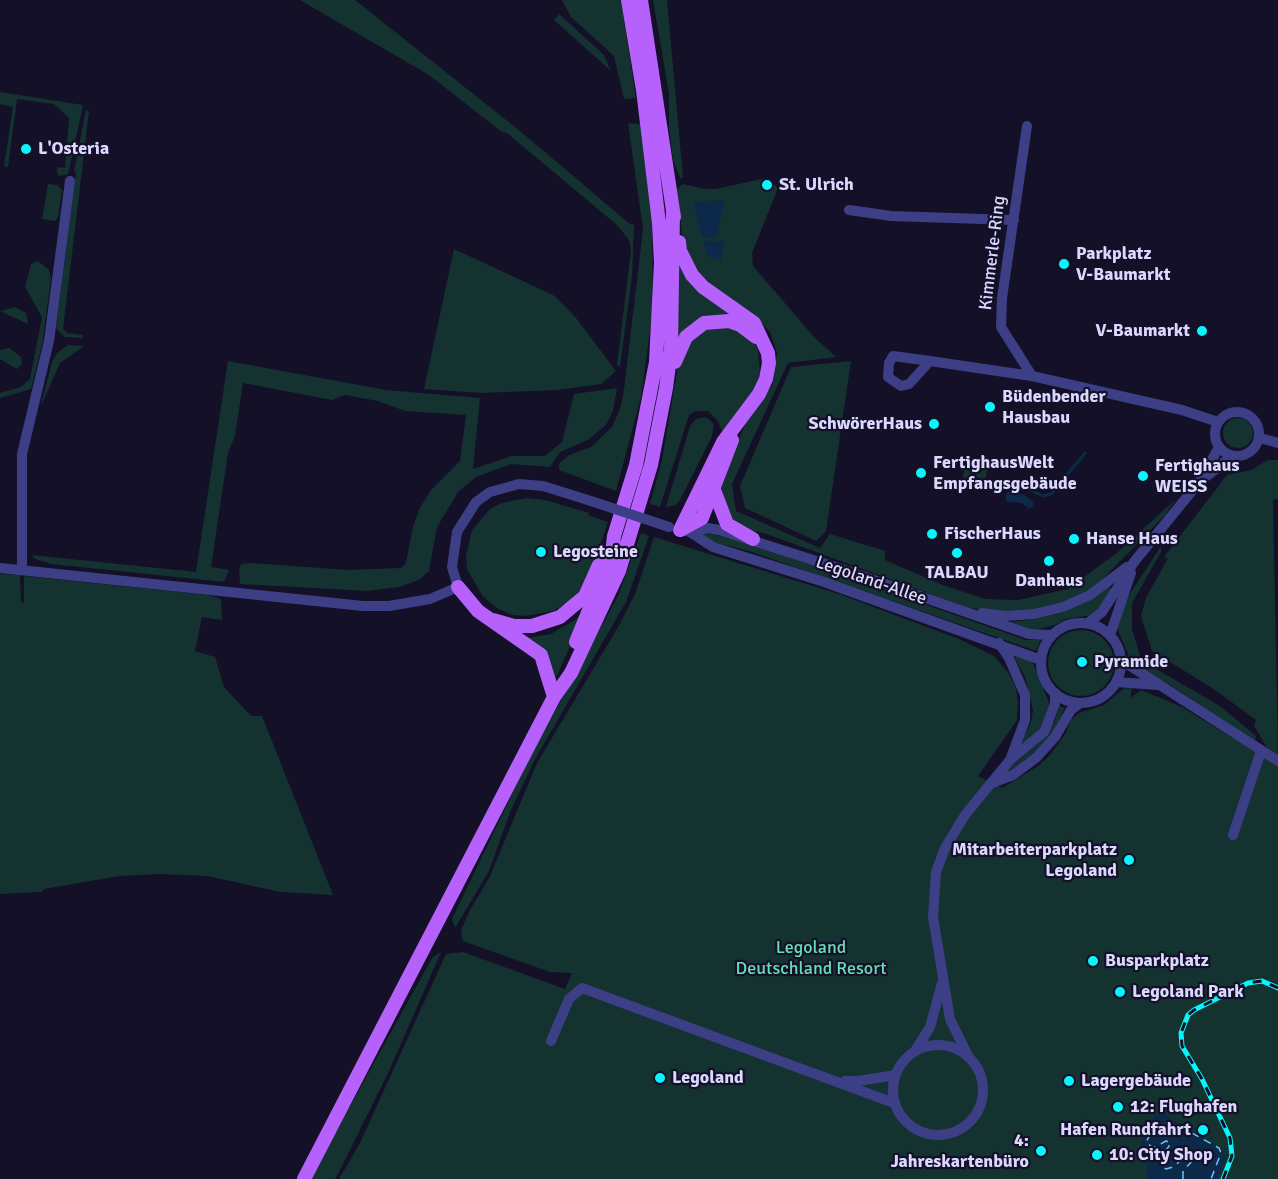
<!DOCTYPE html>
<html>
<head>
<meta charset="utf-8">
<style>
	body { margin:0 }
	canvas { display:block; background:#131028 }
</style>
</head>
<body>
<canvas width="1278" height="1179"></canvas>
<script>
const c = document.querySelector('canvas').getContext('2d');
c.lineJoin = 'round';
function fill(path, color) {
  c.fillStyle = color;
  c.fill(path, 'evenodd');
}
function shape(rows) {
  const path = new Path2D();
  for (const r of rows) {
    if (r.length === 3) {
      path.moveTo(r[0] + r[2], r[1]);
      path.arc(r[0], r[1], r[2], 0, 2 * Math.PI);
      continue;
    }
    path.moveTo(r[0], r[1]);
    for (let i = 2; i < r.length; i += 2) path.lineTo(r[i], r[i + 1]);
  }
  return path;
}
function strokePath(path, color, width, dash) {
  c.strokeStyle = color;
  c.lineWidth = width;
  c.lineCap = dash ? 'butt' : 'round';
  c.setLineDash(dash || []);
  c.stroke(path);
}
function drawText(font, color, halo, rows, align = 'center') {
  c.font = font + ' Signika,sans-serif';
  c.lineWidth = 4.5;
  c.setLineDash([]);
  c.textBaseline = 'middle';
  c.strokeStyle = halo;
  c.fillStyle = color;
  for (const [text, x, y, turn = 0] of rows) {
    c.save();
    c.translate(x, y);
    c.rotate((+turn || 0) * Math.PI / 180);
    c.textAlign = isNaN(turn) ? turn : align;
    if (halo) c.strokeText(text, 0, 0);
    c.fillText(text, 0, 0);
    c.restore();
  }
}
const green = shape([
	[300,0,355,0,520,131,630,224,634,225,632,276,620,367,617,365,631,250,629,240,617,225,507,133,502,132,429,75],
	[562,0,621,0,636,98,624,99,614,56,571,17],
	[653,0,667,0,683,178,680,178,673,160,669,128,669,94],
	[559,14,604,55,611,71,554,20],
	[0,92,83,105,68,174,59,176,57,172,57,167,65,168,69,118,54,104,17,99,8,167,4,166,13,107,0,104],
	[86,110,89,111,63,329,68,333,82,335,83,338,65,337,56,329,76,173,74,172],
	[628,123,641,124,652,213,653,309,641,397,616,491,559,470,559,464,569,455,591,447,612,427,620,409,624,390,643,229],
	[766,178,778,188,752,253,753,266,814,337,836,357,788,363,732,484,736,511,820,548,830,534,885,551,885,560,945,586,986,599,1018,600,1068,589,1118,552,1176,499,1165,515,1095,587,1054,607,1010,613,969,608,764,533,748,530,727,515,721,493,722,480,746,422,773,384,777,353,770,332,757,319,707,283,697,273,683,242,677,189,683,184,704,189,716,189],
	[48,184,57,185,62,190,58,217,55,221,42,219],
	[454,249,555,296,576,318,616,371,601,384,557,390,481,393,424,389],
	[678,259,736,316,725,316,676,347],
	[38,261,49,270,51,278,42,345,31,389,0,398,0,393,21,387,30,379,42,317,25,287,31,264],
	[15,307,26,313,28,324,0,311],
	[722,325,737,329,754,341,758,350,760,373,753,391,722,432,718,421,708,411,695,411,689,415,660,507,650,504,662,460,679,360,683,348,699,332],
	[68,345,84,346,60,363,40,408,52,362,57,353],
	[9,348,21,357,22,364,17,369,0,359,0,350],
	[228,361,386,390,480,398,473,469,512,456,545,456,562,442,574,394,617,388,613,411,606,425,588,440,560,452,550,467,511,464,476,477,458,492,437,527,429,571,419,580,399,587,367,591,240,584,239,568,242,564,251,563,348,570,401,568,406,563,413,526,420,508,431,490,460,461,466,415,405,411,378,401,345,395,332,400,243,383,235,436,228,453,211,567,229,570,224,582,52,564,35,559,32,555,196,572],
	[851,361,826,531,816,541,745,508,740,486,791,367],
	[706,417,714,424,712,436,680,500,676,505,666,507,690,426,696,419],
	[1238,433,15],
	[1268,460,1278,460,1278,499,1273,500,1278,755,1268,749,1254,726,1256,720,1212,688,1152,651,1141,616,1146,598,1168,558,1164,557,1227,475,1251,470],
	[965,465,978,466,987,470,986,477,981,482,962,481],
	[527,498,545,500,589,513,588,515,608,522,597,555,579,591,567,603,553,611,525,616,512,615,495,607,482,595,467,569,466,556,472,530,489,510,501,503],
	[704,532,759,546,1026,640,1041,639,1036,651,749,551,712,542,703,536],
	[641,533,649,536,626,602,535,759,511,810,489,871,455,928,452,919,529,759,618,596],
	[654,537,839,594,959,639,994,656,1008,672,1016,688,1018,703,1017,720,978,776,1002,788,1038,766,1050,755,1066,733,1071,720,1079,713,1104,705,1123,689,1132,688,1130,698,1141,690,1182,707,1278,766,1278,1179,339,1179,360,1143,446,954,463,952,565,989,572,973,550,972,463,941,461,930,469,912,490,876,537,763,617,629,635,594],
	[1161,546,1161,552,1132,603,1132,629,1142,662,1138,668,1132,663,1117,628,1123,607,1131,592],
	[0,574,20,575,21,603,24,602,24,576,208,595,221,599,222,620,202,617,195,651,215,657,224,687,251,716,262,716,333,895,280,892,208,876,158,874,119,876,44,889,41,892,0,894],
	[1109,586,1112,590,1108,599,1092,615,1066,619,1055,625,1034,630,1024,630,1008,622,1029,620,1064,612],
	[587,609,554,682,548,658,525,638,551,634,575,620],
	[1081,663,33],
	[1016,655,1032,661,1050,705,1039,732,1020,745,1031,722,1033,710,1025,677,1015,658],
	[1149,665,1220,706,1256,736,1255,741,1169,684,1143,671],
	[1060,706,1065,708,1048,742,1006,774,1007,769,1041,741,1055,720],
	[441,952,389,1071,338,1174,335,1179,310,1179,432,958]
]);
const water = shape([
	[725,200,716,238,702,238,693,202],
	[725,241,721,261,708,256,703,241],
	[1010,491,1024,495,1033,502,1033,506,1029,509,1022,503,1006,501,1006,494],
	[1161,1113,1222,1149,1225,1158,1218,1179,1146,1179,1148,1168,1146,1162,1136,1156,1149,1120]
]);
const stream = shape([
	[1026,488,1043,496,1051,494,1085,453]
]);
const ferry = shape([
	[1183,1179,1183,1171,1193,1160,1194,1154,1190,1153,1173,1167,1166,1169,1160,1165,1161,1158,1171,1143,1166,1141,1153,1148,1146,1142,1155,1126,1163,1122,1181,1127,1219,1148,1221,1153,1211,1179]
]);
const minor = shape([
	[1027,126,1002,298,1001,327,1032,376,1182,410,1218,422],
	[849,210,891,216,1014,220],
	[930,361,909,384,901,386,888,377,889,363,893,356,930,361,1018,374,1032,376],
	[1237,434,22],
	[1260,438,1278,443],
	[1203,479,1232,456],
	[678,529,690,532,708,528,719,530,851,572,1029,634,1052,635],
	[690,532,713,547,824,582,1041,660],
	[0,568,363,606,389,606,430,599,458,587,452,567,457,532,476,502,490,492,519,484,543,486,591,501],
	[22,568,22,454,49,341,70,181],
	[982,613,1005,616,1034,614,1063,607,1090,595,1127,567],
	[1088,623,1102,612,1134,562,1200,481,1219,447],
	[1081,663,40],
	[1110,635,1131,573],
	[999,643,1009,658,1025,695,1025,720,1010,760],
	[1121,660,1278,761],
	[1116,682,1158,685],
	[992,783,1013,775,1037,757,1055,737,1071,710,1080,703],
	[1233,835,1261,751],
	[551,1041,569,999,582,988,894,1103],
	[938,1090,45],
	[915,1051,930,1027,942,983],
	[968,1056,950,1019,933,917,936,872,945,848,965,815,1010,760,1044,732,1055,704,1055,694],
	[845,1081,858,1081,896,1075]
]);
const major = shape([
	[641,0,674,217],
	[679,242,680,251,692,275,703,287,754,323,768,353,769,363,766,379,759,394,723,442,680,530],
	[675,362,686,337,704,323,729,321,740,325,756,337],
	[714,490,727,524,753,539],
	[680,530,702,518,732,440],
	[458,587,478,611,541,655,554,697],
	[493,620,514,626,532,626,560,617,585,596,599,565],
	[576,642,612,554,614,536,636,465,656,362,661,263,659,223,643,90,628,0],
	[304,1179,554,697,571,673,619,571,651,465,666,388,671,350,673,210]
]);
const rail = shape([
	[1223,1179,1232,1156,1230,1138,1202,1079,1182,1046,1181,1033,1188,1015,1194,1010,1248,983,1262,981,1278,988]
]);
const minorBridge = shape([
	[591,501,669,527]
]);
const markers = [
	[26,149,6,"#08f6fb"],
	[767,185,6,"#08f6fb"],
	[1064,264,6,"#08f6fb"],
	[1202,331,6,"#08f6fb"],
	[990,407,6,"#08f6fb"],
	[934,424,6,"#08f6fb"],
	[921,473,6,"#08f6fb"],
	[1143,476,6,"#08f6fb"],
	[932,534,6,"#08f6fb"],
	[1074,539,6,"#08f6fb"],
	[541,552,6,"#08f6fb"],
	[957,553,6,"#08f6fb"],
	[1049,561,6,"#08f6fb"],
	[1082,662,6,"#08f6fb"],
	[1129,860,6,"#08f6fb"],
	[1093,961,6,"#08f6fb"],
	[1120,992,6,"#08f6fb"],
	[660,1078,6,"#08f6fb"],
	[1069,1081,6,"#08f6fb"],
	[1118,1107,6,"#08f6fb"],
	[1203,1130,6,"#08f6fb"],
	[1041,1151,6,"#08f6fb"],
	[1097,1155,6,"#08f6fb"]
];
const poiNames = [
	["L'Osteria",38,149],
	["St. Ulrich",779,185],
	["Parkplatz",1076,254],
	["V-Baumarkt",1076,275],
	["V-Baumarkt",1190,331,"right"],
	["Büdenbender",1002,397],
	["Hausbau",1002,418],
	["SchwörerHaus",922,424,"right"],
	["FertighausWelt",933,463],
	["Empfangsgebäude",933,484],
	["Fertighaus",1155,466],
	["WEISS",1155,487],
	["FischerHaus",944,534],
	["Hanse Haus",1086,539],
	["Legosteine",553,552],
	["TALBAU",957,573,"center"],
	["Danhaus",1049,581,"center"],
	["Pyramide",1094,662],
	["Mitarbeiterparkplatz",1117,850,"right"],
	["Legoland",1117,871,"right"],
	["Busparkplatz",1105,961],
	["Legoland Park",1132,992],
	["Legoland",672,1078],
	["Lagergebäude",1081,1081],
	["12: Flughafen",1130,1107],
	["Hafen Rundfahrt",1191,1130,"right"],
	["4:",1029,1141,"right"],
	["Jahreskartenbüro",1029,1162,"right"],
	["10: City Shop",1109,1155]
];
const streetNames = [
	["Kimmerle-Ring",993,253,-83],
	["Legoland-Allee",871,581,19]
];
const parkNames = [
	["Legoland",811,948],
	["Deutschland Resort",811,969]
];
fill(green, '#14322f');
fill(water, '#0d294a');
strokePath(stream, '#0d294a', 3);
strokePath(ferry, '#68c4fd', 1.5, [8, 6]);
strokePath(minor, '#3c3f86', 10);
strokePath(major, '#b661fc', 14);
strokePath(rail, '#08f6fb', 5);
strokePath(rail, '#131028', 3, [9]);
strokePath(minorBridge, '#3c3f86', 10);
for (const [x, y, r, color] of markers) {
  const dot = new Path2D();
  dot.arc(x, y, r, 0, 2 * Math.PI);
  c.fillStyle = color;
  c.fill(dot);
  strokePath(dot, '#131028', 2);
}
drawText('bold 18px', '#dad8fe', '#131028', poiNames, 'left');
drawText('18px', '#dad8fe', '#131028', streetNames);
drawText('18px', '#64dfb6', '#131028', parkNames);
</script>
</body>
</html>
